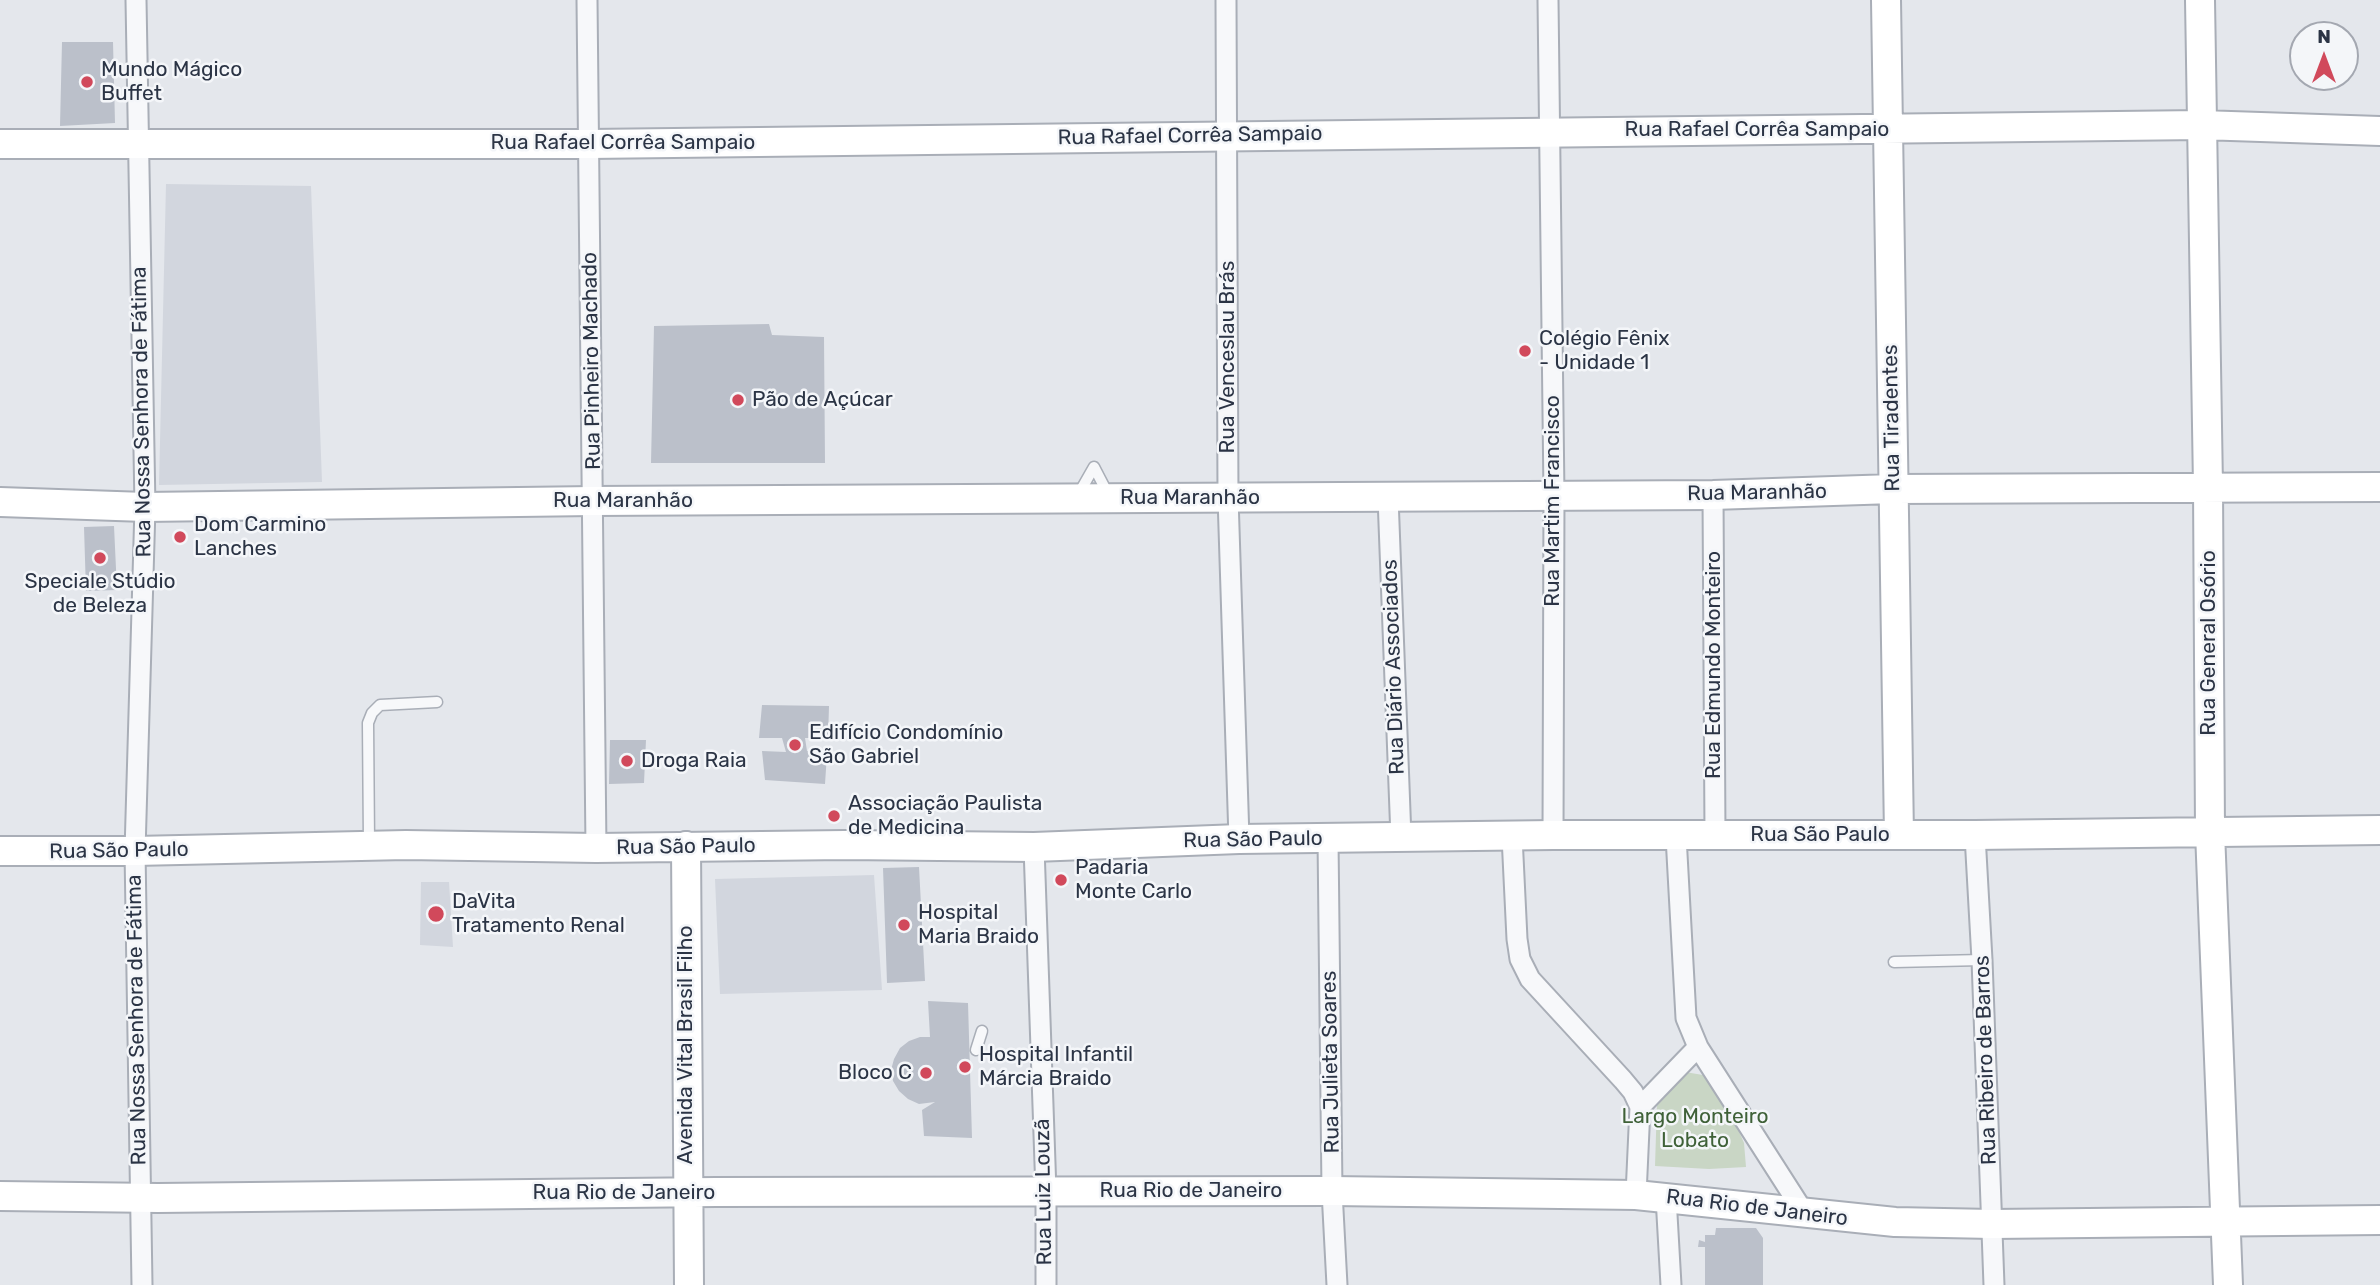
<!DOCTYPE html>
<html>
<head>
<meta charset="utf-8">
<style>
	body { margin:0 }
	#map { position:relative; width:2380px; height:1285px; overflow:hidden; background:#e4e7ec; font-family:Rubik,sans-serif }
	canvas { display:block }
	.north { position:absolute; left:2289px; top:21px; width:70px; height:70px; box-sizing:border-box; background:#f4f6f9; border:2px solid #a4a8b1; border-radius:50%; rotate:0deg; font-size:19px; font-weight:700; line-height:28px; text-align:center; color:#2b3445 }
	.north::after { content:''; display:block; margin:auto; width:24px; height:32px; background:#d1495b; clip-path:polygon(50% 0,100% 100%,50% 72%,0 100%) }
</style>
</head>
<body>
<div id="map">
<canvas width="2380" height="1285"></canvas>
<div class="north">N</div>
</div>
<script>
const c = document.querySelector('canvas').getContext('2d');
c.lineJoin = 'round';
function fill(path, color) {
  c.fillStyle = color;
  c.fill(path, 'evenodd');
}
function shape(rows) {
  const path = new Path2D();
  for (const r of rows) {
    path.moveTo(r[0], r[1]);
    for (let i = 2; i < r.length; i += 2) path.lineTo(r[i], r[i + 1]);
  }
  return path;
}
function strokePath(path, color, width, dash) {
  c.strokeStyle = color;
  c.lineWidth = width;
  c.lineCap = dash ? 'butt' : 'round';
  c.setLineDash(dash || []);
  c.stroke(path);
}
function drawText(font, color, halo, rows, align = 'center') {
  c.font = font + ' Rubik,sans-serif';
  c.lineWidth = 5;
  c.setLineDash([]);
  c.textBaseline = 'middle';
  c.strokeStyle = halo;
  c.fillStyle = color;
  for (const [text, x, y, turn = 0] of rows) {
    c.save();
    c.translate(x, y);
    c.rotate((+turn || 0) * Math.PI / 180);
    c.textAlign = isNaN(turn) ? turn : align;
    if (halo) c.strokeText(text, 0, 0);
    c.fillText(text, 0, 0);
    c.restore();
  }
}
const built = shape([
	[166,184,311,186,322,482,159,485],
	[874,875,882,990,720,994,715,879],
	[421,882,449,882,453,947,420,945]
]);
const green = shape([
	[1685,1072,1703,1075,1732,1115,1744,1143,1746,1167,1709,1169,1655,1166,1657,1102]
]);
const building = shape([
	[62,42,113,42,115,123,60,126],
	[769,324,772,335,824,337,825,463,651,463,654,326],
	[114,526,117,590,86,591,84,527],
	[762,705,829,706,828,738,805,738,807,751,827,754,825,784,765,780,762,751,786,752,782,738,759,738],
	[610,740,646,740,644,783,609,784],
	[919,867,925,981,887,983,883,868],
	[928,1001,968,1003,972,1138,924,1136,922,1110,935,1102,919,1104,908,1099,899,1091,893,1081,891,1070,894,1059,900,1048,909,1041,920,1037,930,1037],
	[1716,1228,1756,1228,1763,1238,1763,1285,1705,1285,1705,1247,1698,1247,1699,1240,1705,1242,1705,1235,1715,1235]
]);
const lane = shape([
	[1078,495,1094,467,1108,494],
	[369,843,368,723,372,713,380,705,437,702],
	[1894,962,1982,960],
	[976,1050,982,1031]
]);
const street = shape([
	[136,0,145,507,135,851,142,1285],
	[587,0,596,848],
	[1226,0,1228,497,1239,839],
	[1548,0,1554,495,1553,835],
	[1713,495,1715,835],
	[1388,497,1401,838],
	[1975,835,1982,960,1994,1285],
	[1512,836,1517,939,1520,959,1530,979,1623,1080,1633,1092,1640,1107,1636,1195],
	[1676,836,1686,1018,1698,1047,1803,1211],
	[1328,839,1332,1191,1337,1285],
	[1034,847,1046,1192,1046,1285],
	[1640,1107,1698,1047],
	[1666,1197,1671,1285]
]);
const secondary = shape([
	[1886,0,1899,835],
	[2200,0,2208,486,2210,832,2228,1285],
	[0,144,589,144,2201,125,2380,131],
	[0,502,145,507,593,501,1713,495,1893,489,2380,487],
	[686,846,689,1285],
	[0,851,135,851,406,845,596,848,845,845,1034,847,1239,839,1553,835,1975,835,2380,830],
	[0,1196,158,1198,716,1192,1332,1191,1636,1195,1895,1222,1992,1224,2380,1220]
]);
const markers = [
	[87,82,7,"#d1495b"],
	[1525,351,7,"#d1495b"],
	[738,400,7,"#d1495b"],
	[180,537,7,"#d1495b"],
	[100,558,7,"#d1495b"],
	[795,745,7,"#d1495b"],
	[627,761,7,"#d1495b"],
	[834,816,7,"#d1495b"],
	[1061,880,7,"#d1495b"],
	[436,914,9,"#d1495b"],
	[904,925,7,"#d1495b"],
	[965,1067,7,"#d1495b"],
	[926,1073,7,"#d1495b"]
];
const poiNames = [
	["Mundo Mágico",101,70],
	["Buffet",101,94],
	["Colégio Fênix",1539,339],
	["- Unidade 1",1539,363],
	["Pão de Açúcar",752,400],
	["Dom Carmino",194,525],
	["Lanches",194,549],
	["Speciale Stúdio",100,582,"center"],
	["de Beleza",100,606,"center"],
	["Edifício Condomínio",809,733],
	["São Gabriel",809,757],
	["Droga Raia",641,761],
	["Associação Paulista",848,804],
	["de Medicina",848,828],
	["Padaria",1075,868],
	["Monte Carlo",1075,892],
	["DaVita",452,902],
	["Tratamento Renal",452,926],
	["Hospital",918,913],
	["Maria Braido",918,937],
	["Hospital Infantil",979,1055],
	["Márcia Braido",979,1079],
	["Bloco C",912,1073,"right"]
];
const streetNames = [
	["Rua Rafael Corrêa Sampaio",1757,130],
	["Rua Rafael Corrêa Sampaio",1190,136,-1],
	["Rua Rafael Corrêa Sampaio",623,143],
	["Rua Venceslau Brás",1228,357,-90],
	["Rua Pinheiro Machado",592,361,-91],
	["Rua Nossa Senhora de Fátima",142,412,-91],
	["Rua Tiradentes",1892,418,-91],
	["Rua Maranhão",1757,493,-1],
	["Rua Maranhão",1190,498],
	["Rua Maranhão",623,501],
	["Rua Martim Francisco",1553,501,-90],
	["Rua General Osório",2209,643,-90],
	["Rua Edmundo Monteiro",1714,665,-90],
	["Rua Diário Associados",1394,667,-92],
	["Rua São Paulo",1820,835],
	["Rua São Paulo",1253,840,-1],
	["Rua São Paulo",686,847,-1],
	["Rua São Paulo",119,851,-1],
	["Rua Nossa Senhora de Fátima",137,1020,-91],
	["Avenida Vital Brasil Filho",686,1045,-90],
	["Rua Ribeiro de Barros",1986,1060,-92],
	["Rua Julieta Soares",1331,1062,-91],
	["Rua Rio de Janeiro",1191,1191],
	["Rua Luiz Louzã",1044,1192,-91],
	["Rua Rio de Janeiro",624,1193],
	["Rua Rio de Janeiro",1757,1208,7]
];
const parkNames = [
	["Largo Monteiro",1695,1117],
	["Lobato",1695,1141]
];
fill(built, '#d2d6de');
fill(green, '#c9d6c5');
fill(building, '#bbc0ca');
strokePath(lane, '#a9aeb7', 13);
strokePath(street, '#a9aeb7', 23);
strokePath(secondary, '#a9aeb7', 32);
strokePath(lane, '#f7f8fa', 10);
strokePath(street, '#f7f8fa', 19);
strokePath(secondary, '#fff', 28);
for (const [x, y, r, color] of markers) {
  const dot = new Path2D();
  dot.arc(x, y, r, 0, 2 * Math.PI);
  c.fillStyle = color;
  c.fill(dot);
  strokePath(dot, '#f4f6f9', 2.5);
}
drawText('21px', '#2b3445', '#f4f6f9', poiNames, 'left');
drawText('21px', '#2b3445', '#f4f6f9', streetNames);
drawText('21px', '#3f6138', '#f4f6f9', parkNames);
</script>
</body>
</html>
